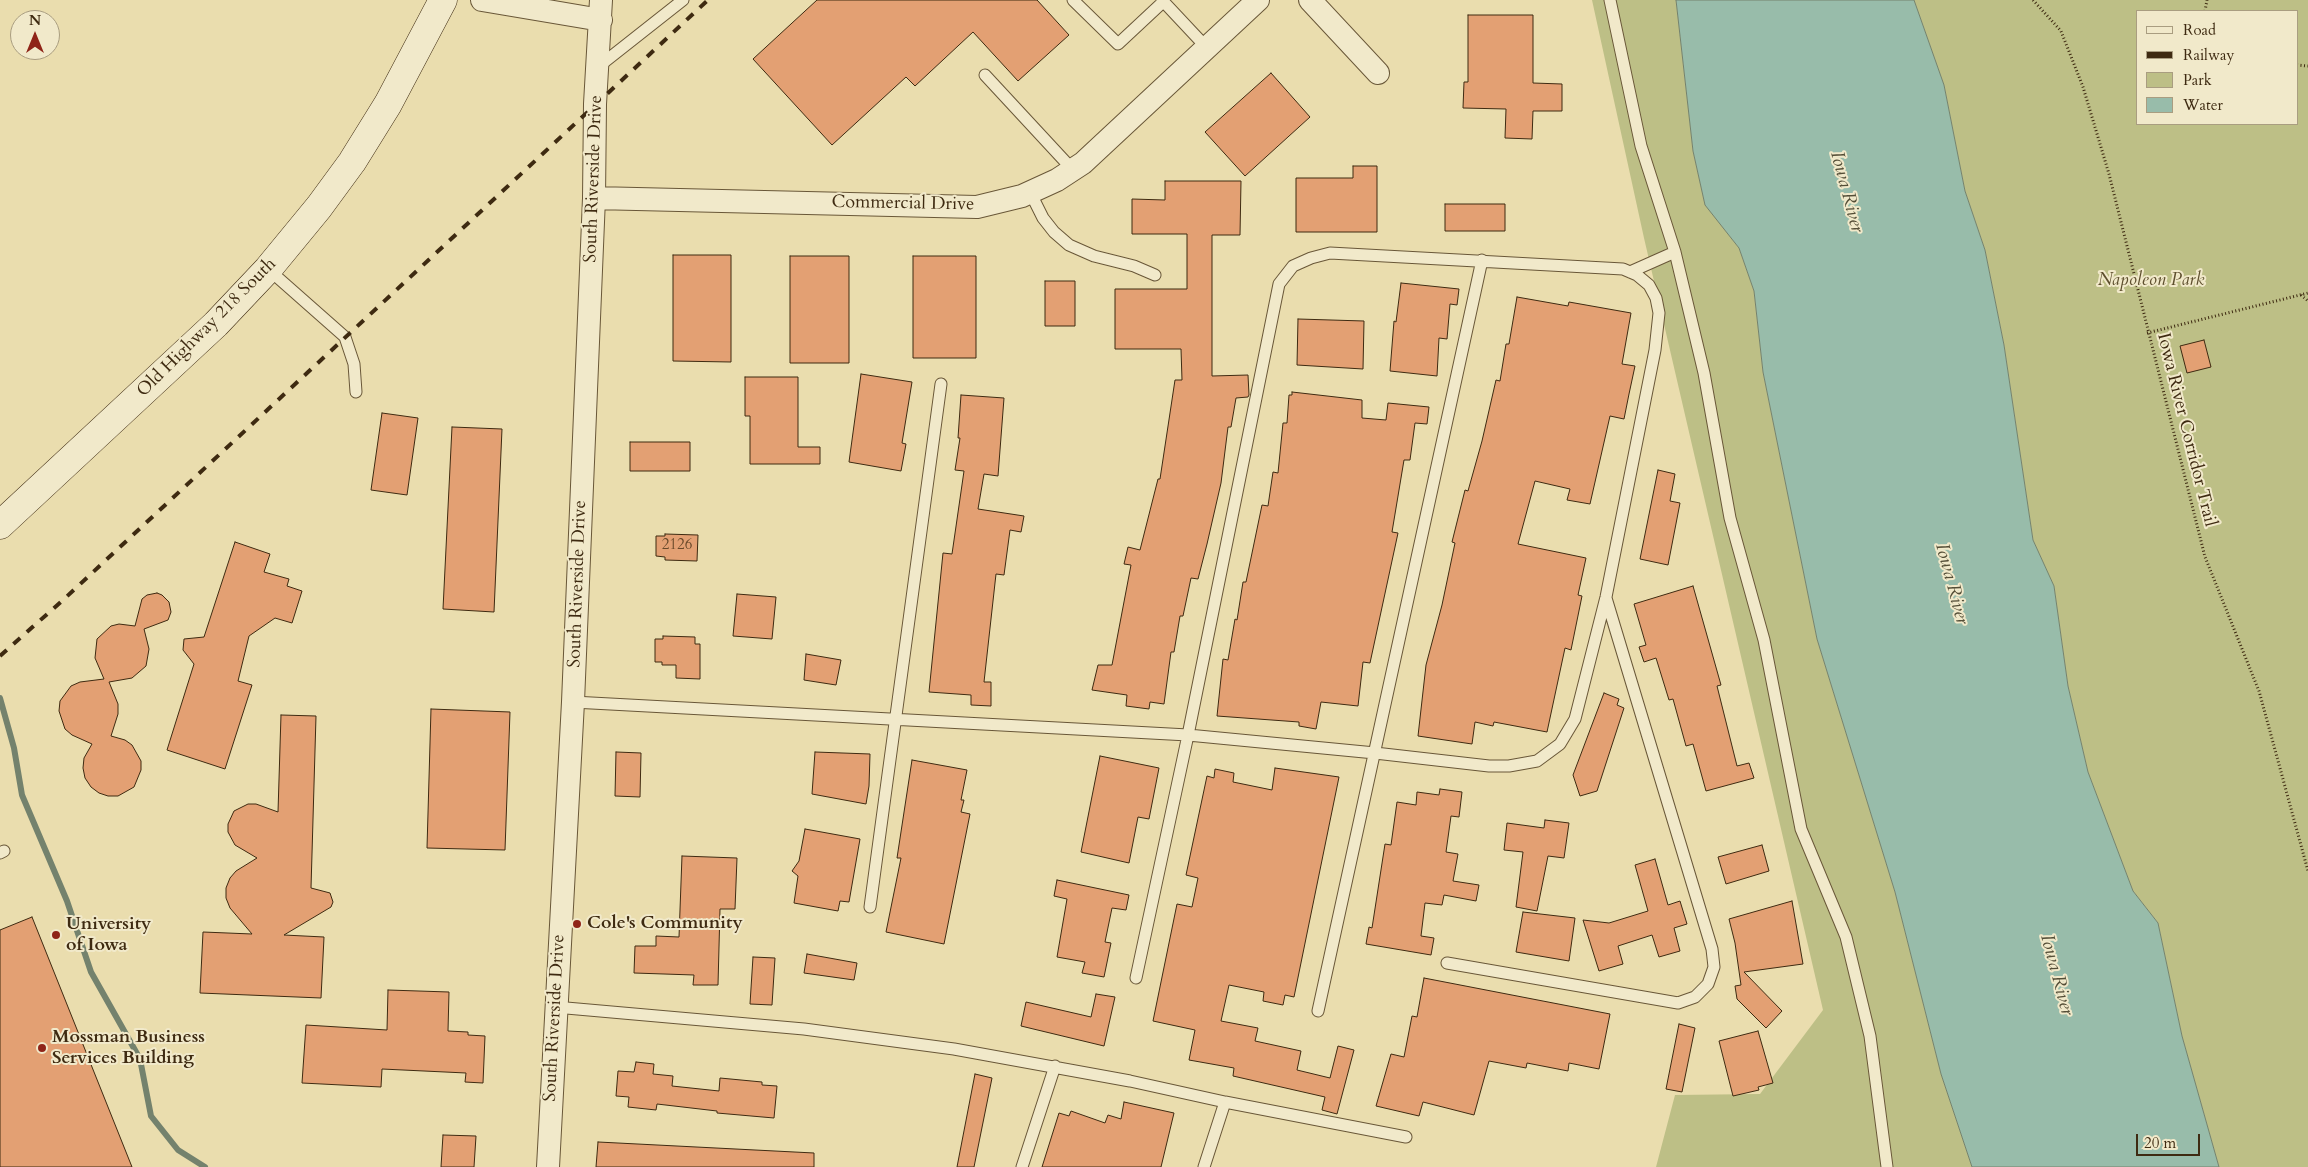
<!DOCTYPE html>
<html>
<head>
<meta charset="utf-8">
<style>
	body { margin:0 }
	#map { position:relative; width:2308px; height:1167px; overflow:hidden; background:#eaddae; font-family:Cardo,serif }
	canvas { display:block }
	.legend { position:absolute; left:2136px; top:10px; width:162px; height:115px; box-sizing:border-box; background:#f1e9ca; border:1px solid #a99d80; margin:0; padding:6px 9px; list-style:none; font-size:15px; color:#3e2a11 }
	.legend li { display:flex; align-items:center; gap:10px; height:25px }
	.legend b { width:25px; border:1px solid #a99d80 }
	.north { position:absolute; left:10px; top:10px; width:50px; height:50px; box-sizing:border-box; background:#f1e9ca; border:1px solid #a99d80; border-radius:50%; rotate:0deg; font-size:14px; font-weight:700; line-height:20px; text-align:center; color:#3e2a11 }
	.north::after { content:''; display:block; margin:auto; width:18px; height:22px; background:#8f2418; clip-path:polygon(50% 0,100% 100%,50% 72%,0 100%) }
	.scale { position:absolute; left:2136px; top:1134px; width:64px; height:22px; box-sizing:border-box; border:2px solid #3e2a11; border-top:0; padding-left:6px; font-size:15px; line-height:18px; white-space:nowrap; color:#3e2a11; -webkit-text-stroke:4px #f1e9ca; paint-order:stroke }
</style>
</head>
<body>
<div id="map">
<canvas width="2308" height="1167"></canvas>
<ul class="legend">
<li><b style="height:6px;background:#f1e9ca"></b>Road</li>
<li><b style="height:6px;background:#3e2a11"></b>Railway</li>
<li><b style="height:14px;background:#bdbf86"></b>Park</li>
<li><b style="height:14px;background:#98bcaa"></b>Water</li>
</ul>
<div class="north">N</div>
<div class="scale">20 m</div>
</div>
<script>
const c = document.querySelector('canvas').getContext('2d');
c.lineJoin = 'round';
function fill(path, color) {
  c.fillStyle = color;
  c.fill(path, 'evenodd');
}
function shape(rows) {
  const path = new Path2D();
  for (const r of rows) {
    path.moveTo(r[0], r[1]);
    for (let i = 2; i < r.length; i += 2) path.lineTo(r[i], r[i + 1]);
  }
  return path;
}
function strokePath(path, color, width, dash) {
  c.strokeStyle = color;
  c.lineWidth = width;
  c.lineCap = dash ? 'butt' : 'round';
  c.setLineDash(dash || []);
  c.stroke(path);
}
function drawText(font, color, halo, rows, align = 'center') {
  c.font = font + ' Cardo,serif';
  c.lineWidth = 4;
  c.setLineDash([]);
  c.textBaseline = 'middle';
  c.strokeStyle = halo;
  c.fillStyle = color;
  for (const [text, x, y, turn = 0] of rows) {
    c.save();
    c.translate(x, y);
    c.rotate((+turn || 0) * Math.PI / 180);
    c.textAlign = isNaN(turn) ? turn : align;
    if (halo) c.strokeText(text, 0, 0);
    c.fillText(text, 0, 0);
    c.restore();
  }
}
const green = shape([
	[1592,0,1676,0,1693,151,1705,204,1739,248,1754,291,1763,372,1817,639,1895,892,1941,1074,1972,1167,1656,1167,1675,1095,1760,1094,1823,1010,1644,238],
	[1914,0,2308,0,2308,1167,2219,1167,2182,1036,2158,923,2133,891,2088,772,2068,686,2054,586,2033,540,2004,345,1985,250,1965,191,1944,85],
	[2137,11,2297,11,2297,124,2137,124]
]);
const water = shape([
	[1676,0,1914,0,1944,85,1965,191,1985,250,2004,345,2033,540,2054,586,2068,686,2088,772,2133,891,2158,923,2182,1036,2219,1167,1972,1167,1941,1074,1895,892,1817,639,1763,372,1754,291,1739,248,1705,205,1693,151,1676,0]
]);
const stream = shape([
	[0,698,14,748,22,795,67,901,91,972,140,1059,151,1116,178,1150,205,1167]
]);
const building = shape([
	[817,0,1037,0,1069,35,1018,81,973,32,915,86,906,77,832,145,753,59,817,0],
	[1468,15,1533,15,1533,83,1562,84,1562,111,1533,111,1532,139,1505,138,1506,109,1463,108,1464,82,1468,82,1468,15],
	[1271,73,1310,117,1245,176,1205,132,1271,73],
	[1353,166,1377,166,1377,232,1296,232,1296,178,1353,178,1353,166],
	[1165,181,1241,181,1240,235,1212,235,1212,376,1248,375,1249,395,1248,397,1236,398,1231,427,1228,427,1221,483,1207,544,1198,579,1191,578,1183,616,1180,616,1174,652,1171,652,1164,704,1150,702,1149,709,1126,706,1127,695,1092,690,1098,665,1112,665,1131,565,1124,564,1128,547,1140,550,1158,479,1160,479,1175,380,1182,380,1181,349,1115,349,1115,289,1187,289,1187,234,1132,234,1132,199,1165,200,1165,181],
	[1445,204,1505,204,1505,231,1445,231,1445,204],
	[673,255,731,255,731,362,673,361,673,255],
	[790,256,849,256,849,363,790,363,790,256],
	[913,256,976,256,976,358,913,358,913,256],
	[1045,281,1075,281,1075,326,1045,326,1045,281],
	[1401,283,1459,289,1457,305,1450,304,1447,339,1439,338,1437,376,1390,371,1394,321,1396,322,1401,283],
	[1517,297,1568,306,1569,302,1631,313,1622,364,1635,366,1629,394,1624,419,1610,416,1590,504,1567,500,1570,489,1535,481,1518,544,1586,558,1578,595,1582,596,1571,650,1565,648,1547,732,1494,722,1493,726,1475,722,1472,744,1418,736,1426,665,1442,605,1455,543,1452,542,1465,490,1468,491,1482,441,1496,380,1500,381,1506,344,1509,344,1517,297],
	[1298,319,1364,321,1363,369,1297,365,1298,319],
	[2204,340,2211,367,2187,373,2180,346,2204,340],
	[861,374,912,382,902,443,906,444,901,471,849,462,861,374],
	[745,377,798,377,798,447,820,447,820,464,750,464,750,416,745,416,745,377],
	[1292,392,1362,400,1362,418,1386,420,1388,403,1429,407,1427,424,1415,423,1410,460,1404,460,1392,532,1398,533,1370,663,1363,662,1358,706,1321,702,1316,729,1299,726,1299,722,1217,716,1223,659,1228,660,1235,619,1237,620,1243,582,1246,582,1262,505,1268,506,1273,472,1278,473,1283,423,1287,423,1289,395,1292,395,1292,392],
	[961,395,1004,398,998,476,984,474,978,509,1024,516,1021,532,1010,530,1004,575,996,574,984,682,991,682,991,706,971,705,971,695,929,692,943,553,952,554,964,471,955,470,960,438,958,438,961,395],
	[382,413,418,418,407,495,371,490,382,413],
	[452,427,502,429,494,612,443,609,452,427],
	[630,442,690,442,690,471,630,471,630,442],
	[1658,470,1675,474,1670,501,1680,503,1668,565,1640,559,1658,470],
	[665,534,698,535,697,561,665,560,665,557,656,556,656,536,665,536,665,534],
	[235,542,270,554,264,572,289,579,287,586,302,591,292,623,275,618,249,636,238,681,252,685,225,769,167,750,194,664,183,650,184,639,204,637,235,542],
	[1693,586,1721,685,1717,686,1737,766,1749,763,1754,778,1706,791,1693,744,1686,746,1673,699,1669,700,1656,658,1644,662,1639,647,1646,645,1634,604,1693,586],
	[157,593,162,595,169,602,171,612,168,620,144,629,149,649,146,666,132,678,109,682,118,704,118,714,111,736,125,740,132,745,141,761,141,770,134,787,118,796,108,796,99,793,91,787,85,778,83,768,84,758,92,744,72,735,65,729,59,711,60,701,71,686,80,682,104,679,95,658,97,639,111,626,119,624,135,626,142,599,147,595,157,593],
	[737,594,776,597,772,639,733,636,737,594],
	[663,636,695,637,695,644,700,644,700,679,676,678,676,665,662,665,662,662,655,662,655,639,663,639,663,636],
	[806,654,841,660,836,685,804,680,806,654],
	[1604,693,1619,699,1617,705,1624,708,1597,791,1580,796,1573,775,1604,693],
	[431,709,510,712,505,850,427,848,431,709],
	[281,715,316,716,311,888,330,893,333,902,331,907,284,935,324,937,321,998,200,993,203,932,252,934,230,908,226,898,226,888,230,878,236,871,257,858,235,845,228,832,228,824,234,811,248,804,256,804,278,812,281,715],
	[616,752,641,753,640,797,615,796,616,752],
	[815,752,870,754,869,786,866,804,812,794,815,752],
	[1100,756,1159,768,1149,819,1138,817,1129,863,1081,852,1100,756],
	[912,760,967,770,961,800,964,800,961,812,970,814,944,944,886,932,901,858,897,858,912,760],
	[1275,768,1339,777,1294,997,1285,995,1283,1005,1263,1001,1264,992,1229,985,1221,1021,1258,1028,1255,1041,1301,1051,1297,1070,1330,1078,1338,1046,1354,1050,1337,1114,1322,1110,1325,1097,1233,1076,1234,1068,1189,1060,1195,1030,1153,1021,1177,904,1192,907,1198,878,1186,875,1207,776,1214,778,1215,769,1234,773,1233,782,1272,790,1275,768],
	[1440,789,1462,792,1459,817,1451,816,1446,852,1458,854,1453,881,1479,885,1476,901,1444,895,1442,905,1425,903,1421,936,1434,938,1431,955,1366,944,1369,927,1372,928,1385,844,1391,845,1397,802,1416,805,1417,792,1439,795,1440,789],
	[1545,820,1569,823,1564,858,1548,856,1537,911,1516,907,1523,852,1504,850,1507,823,1544,828,1545,820],
	[805,829,860,839,849,902,840,901,838,911,794,903,798,876,792,871,799,861,805,829],
	[1762,845,1769,871,1726,884,1718,857,1762,845],
	[682,856,737,858,735,909,720,909,718,985,693,985,694,975,634,973,635,946,656,946,656,936,679,937,682,856],
	[1655,859,1668,905,1680,901,1687,924,1674,928,1680,951,1659,957,1652,935,1618,946,1623,964,1599,971,1583,920,1609,923,1648,911,1635,865,1655,859],
	[1057,880,1129,895,1126,910,1112,908,1105,942,1111,943,1104,977,1082,973,1085,962,1057,957,1067,899,1054,896,1057,880],
	[1792,901,1803,964,1744,972,1782,1011,1766,1028,1737,999,1735,986,1741,985,1735,943,1729,919,1792,901],
	[1523,912,1575,918,1569,961,1516,952,1523,912],
	[32,917,132,1167,0,1167,0,930,32,917],
	[807,954,857,963,854,980,804,973,807,954],
	[753,957,775,958,772,1005,750,1004,753,957],
	[1424,978,1610,1014,1599,1069,1569,1063,1568,1071,1527,1063,1526,1068,1489,1061,1474,1115,1423,1102,1419,1116,1376,1106,1391,1054,1404,1057,1412,1016,1417,1017,1424,978],
	[388,990,449,992,448,1031,468,1032,468,1035,485,1036,483,1083,465,1082,466,1073,382,1069,381,1087,302,1083,306,1025,387,1030,388,990],
	[1096,994,1115,997,1104,1046,1021,1026,1026,1002,1091,1017,1096,994],
	[1679,1024,1695,1028,1682,1092,1666,1089,1679,1024],
	[1758,1031,1773,1083,1758,1087,1759,1090,1733,1096,1719,1041,1758,1031],
	[636,1062,654,1064,653,1074,673,1076,672,1086,719,1091,720,1078,762,1082,762,1085,777,1086,774,1118,717,1113,717,1111,657,1104,656,1110,628,1107,629,1097,616,1096,618,1071,634,1072,636,1062],
	[975,1074,992,1078,974,1167,957,1167,975,1074],
	[1124,1102,1174,1113,1161,1167,1042,1167,1059,1113,1069,1116,1071,1111,1105,1123,1108,1115,1121,1119,1124,1102],
	[443,1135,476,1136,474,1167,441,1167,443,1135],
	[598,1142,814,1153,814,1167,596,1167,598,1142]
]);
const path = shape([
	[2033,0,2061,31,2083,87,2109,174,2205,557,2259,691,2308,871],
	[2205,11,2207,0],
	[2297,65,2308,66],
	[2301,295,2308,301],
	[2147,333,2308,293]
]);
const service = shape([
	[1073,0,1118,44,1163,2],
	[1162,0,1207,48],
	[1610,0,1641,146,1675,252],
	[598,67,683,0],
	[985,75,1073,170],
	[1030,192,1043,218,1054,232,1069,245,1094,256,1134,266,1155,275],
	[268,269,345,337,354,364,356,392],
	[1630,272,1675,252,1704,373,1730,518,1764,640,1801,829,1846,937,1870,1036,1887,1167],
	[573,702,1188,735,1279,284,1293,266,1311,258,1330,253,1623,269,1637,275,1649,285,1656,298,1659,313,1655,350,1606,597,1575,719,1560,744,1537,761,1509,766,1489,766,1375,753,1188,735,1136,978],
	[0,853,4,851],
	[870,907,941,384],
	[1447,963,1678,1003,1695,997,1708,984,1714,967,1712,949,1606,598],
	[555,1007,804,1029,954,1049,1130,1081,1225,1102,1406,1137],
	[1318,1011,1482,260],
	[1022,1167,1055,1066],
	[1204,1167,1225,1102]
]);
const minor = shape([
	[482,0,601,20],
	[1310,0,1378,73],
	[594,198,977,207,1022,196,1057,180,1083,163,1258,0],
	[548,1167,573,702,594,198,595,104,601,0]
]);
const secondary = shape([
	[0,525,216,324,268,269,319,207,352,162,388,104,443,0]
]);
const rail = shape([
	[0,656,63,600,708,0]
]);
const markers = [
	[577,924,5,"#8f2418"],
	[56,935,5,"#8f2418"],
	[42,1048,5,"#8f2418"]
];
const numberNames = [
	["2126",677,546]
];
const streetNames = [
	["South Riverside Drive",594,179,-88],
	["Commercial Drive",903,204,1],
	["Old Highway 218 South",207,328,-45],
	["Iowa River Corridor Trail",2186,430,76],
	["South Riverside Drive",578,584,-88],
	["South Riverside Drive",555,1018,-87]
];
const parkNames = [
	["Napoleon Park",2151,281]
];
const poiNames = [
	["Cole's Community",587,924],
	["University",66,925],
	["of Iowa",66,946],
	["Mossman Business",52,1038],
	["Services Building",52,1059]
];
const waterNames = [
	["Iowa River",1846,192,75],
	["Iowa River",1951,584,75],
	["Iowa River",2056,975,75]
];
fill(green, '#bdbf86');
fill(water, '#98bcaa');
strokePath(water, '#74826d', 1);
strokePath(stream, '#74826d', 6);
fill(building, '#e3a073');
strokePath(building, '#3e2a11', 1);
strokePath(service, '#695738', 13);
strokePath(minor, '#695738', 24);
strokePath(secondary, '#3e2a11', 29);
strokePath(path, '#3e2a11', 3, [1, 2.5]);
strokePath(service, '#f1e9ca', 11);
strokePath(minor, '#f1e9ca', 22);
strokePath(secondary, '#f1e9ca', 28);
strokePath(rail, '#3e2a11', 4, [9, 9]);
for (const [x, y, r, color] of markers) {
  const dot = new Path2D();
  dot.arc(x, y, r, 0, 2 * Math.PI);
  c.fillStyle = color;
  c.fill(dot);
  strokePath(dot, '#f1e9ca', 2);
}
drawText('15px', '#67482a', null, numberNames);
drawText('18px', '#3e2a11', '#f1e9ca', streetNames);
drawText('italic 18px', '#5e4f2e', '#f1e9ca', parkNames);
drawText('bold 18px', '#3e2a11', '#f1e9ca', poiNames, 'left');
drawText('italic 19px', '#544e37', '#f1e9ca', waterNames);
</script>
</body>
</html>
